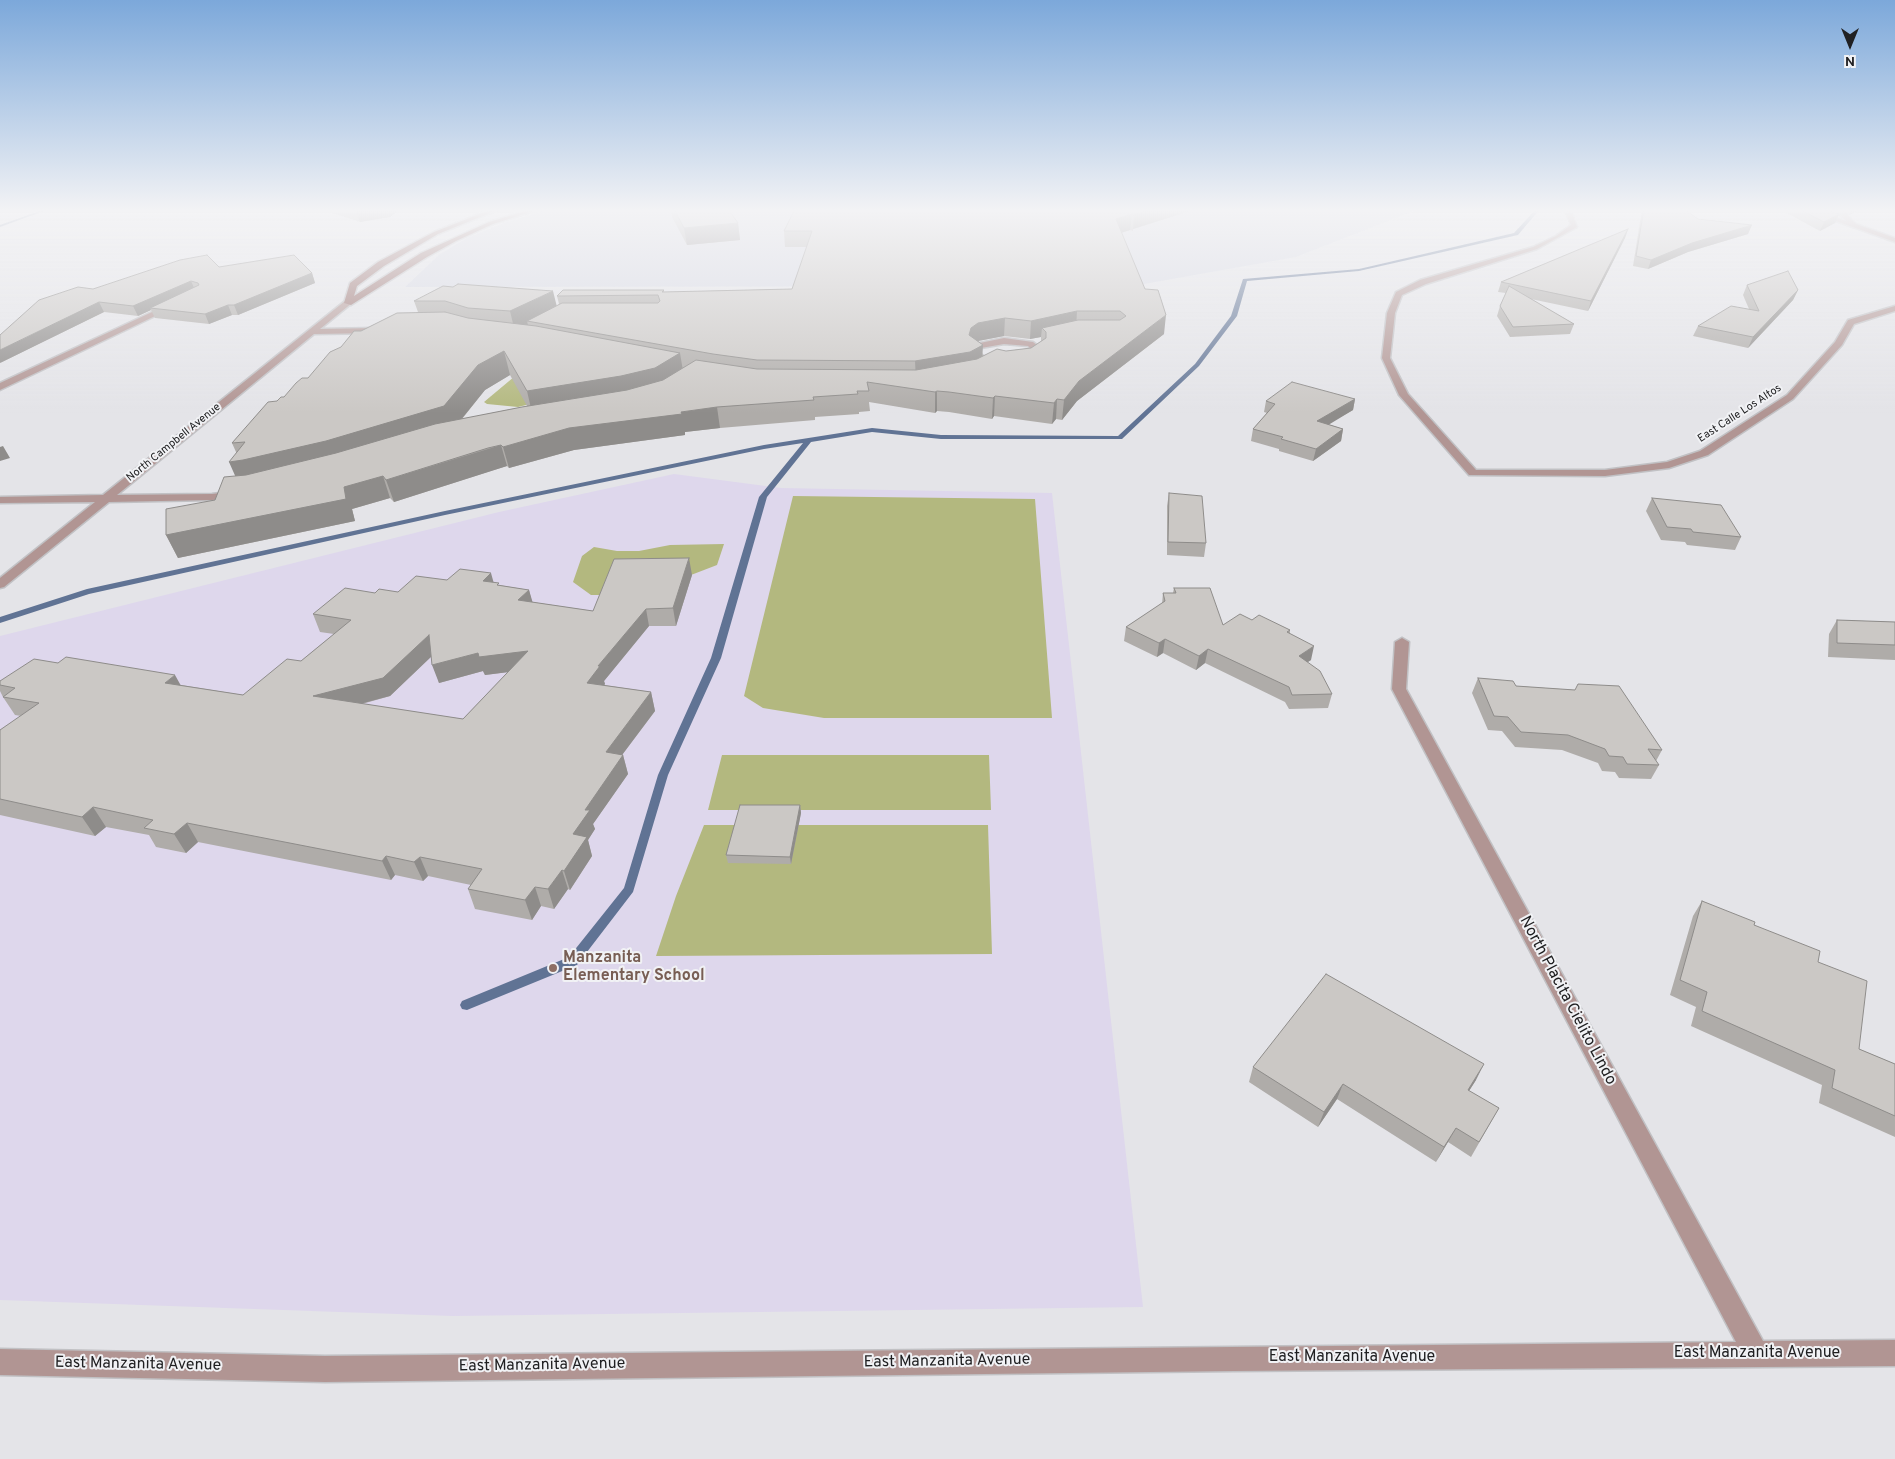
<!DOCTYPE html>
<html>
<head>
<meta charset="utf-8">
<style>
	body { margin:0 }
	#map { position:relative; width:1895px; height:1459px; overflow:hidden; background:#e4e4e8; font-family:Overpass,sans-serif }
	canvas { display:block }
	.north { position:absolute; left:1825px; top:20px; width:50px; height:50px; -webkit-text-stroke:4px #f1f2f5; paint-order:stroke; rotate:180deg; font-size:14px; font-weight:700; line-height:20px; text-align:center; color:#202022 }
	.north::after { content:''; display:block; margin:auto; width:18px; height:22px; background:#202022; clip-path:polygon(50% 0,100% 100%,50% 72%,0 100%) }
</style>
</head>
<body>
<div id="map">
<canvas width="1895" height="1459"></canvas>
<div class="north">N</div>
</div>
<script>
const c = document.querySelector('canvas').getContext('2d');
c.lineJoin = 'round';
function fill(path, color) {
  c.fillStyle = color;
  c.fill(path, 'evenodd');
}
function shape(rows) {
  const path = new Path2D();
  for (const r of rows) {
    path.moveTo(r[0], r[1]);
    for (let i = 2; i < r.length; i += 2) path.lineTo(r[i], r[i + 1]);
  }
  return path;
}
function strokePath(path, color, width, dash) {
  c.strokeStyle = color;
  c.lineWidth = width;
  c.lineCap = dash ? 'butt' : 'round';
  c.setLineDash(dash || []);
  c.stroke(path);
}
function drawText(font, color, halo, rows, align = 'center') {
  c.font = font + ' Overpass,sans-serif';
  c.lineWidth = 4;
  c.setLineDash([]);
  c.textBaseline = 'middle';
  c.strokeStyle = halo;
  c.fillStyle = color;
  for (const [text, x, y, turn = 0] of rows) {
    c.save();
    c.translate(x, y);
    c.rotate((+turn || 0) * Math.PI / 180);
    c.textAlign = isNaN(turn) ? turn : align;
    if (halo) c.strokeText(text, 0, 0);
    c.fillText(text, 0, 0);
    c.restore();
  }
}
const built = shape([
	[549,209,1419,209,1296,257,1133,286,405,287,440,254,467,238,501,224]
]);
const education = shape([
	[674,474,781,488,1052,493,1143,1307,453,1316,0,1300,0,636,499,512]
]);
const green = shape([
	[527,366,534,403,518,407,487,404,484,402],
	[793,496,1035,499,1052,718,824,718,763,708,744,696],
	[724,544,717,565,691,575,610,595,591,595,573,582,582,556,594,547,617,551,639,551,670,545],
	[722,755,989,755,991,810,708,810],
	[704,825,988,825,992,954,656,956,676,896]
]);
const stream = shape([
	[45,209,50,209,0,227,0,225,45,209],
	[1536,209,1540,209,1518,235,1359,271,1247,281,1237,316,1199,366,1122,439,941,439,872,432,811,442,767,497,721,658,668,775,633,892,577,965,467,1010,462,1009,460,1005,462,1001,569,957,624,888,658,775,711,658,759,497,803,443,764,449,445,515,89,594,0,623,0,617,87,589,445,511,764,445,872,428,941,435,1118,436,1195,364,1231,316,1243,279,1359,269,1514,233,1536,209]
]);
const street = shape([
	[1561,209,1571,211,1577,227,1537,249,1426,284,1402,295,1395,313,1390,358,1408,394,1476,470,1605,470,1667,462,1700,451,1787,395,1835,342,1848,320,1895,306,1895,311,1854,324,1842,345,1793,399,1708,455,1669,468,1605,476,1469,475,1399,395,1382,358,1387,313,1396,292,1420,280,1533,247,1556,236,1571,225,1566,213,1561,209],
	[1802,209,1810,209,1846,221,1841,215,1842,211,1840,209,1848,209,1847,215,1856,224,1895,238,1895,242,1802,209],
	[345,301,352,303,320,329,376,328,379,329,379,333,314,334,117,495,212,494,236,491,240,492,242,494,240,496,212,500,109,502,4,587,0,588,0,578,95,502,0,503,0,497,103,495,345,301],
	[167,305,174,307,0,390,0,383,167,305],
	[1004,338,1033,342,1043,350,1043,356,1030,365,1005,368,982,363,971,354,971,350,975,344,1004,338],
	[1004,344,1028,346,1035,353,1035,355,1025,361,1005,362,988,359,979,353,981,348,1004,344],
	[1402,638,1409,642,1406,689,1763,1341,1895,1340,1895,1366,1233,1371,325,1382,0,1375,0,1349,325,1356,1736,1342,1392,689,1395,642,1402,638]
]);
const secondary = shape([
	[492,209,500,209,438,234,384,266,357,286,354,296,421,253,452,239,489,222,532,209,540,209,493,224,456,241,427,257,351,305,344,303,350,283,378,262,434,232,492,209]
]);
const wall = shape([
	[320,209,400,209,390,217,360,222],
	[671,209,728,209,738,223,740,240,687,245,672,217],
	[795,209,1206,209,1201,210,1196,209,1133,229,1133,231,1130,230,1121,233,1164,334,1077,401,1062,420,1056,419,1052,424,994,416,992,419,949,412,937,411,935,413,869,402,870,411,859,412,859,414,815,417,815,420,720,428,685,432,685,435,574,450,509,468,507,466,494,470,394,502,390,498,352,509,355,521,178,558,166,535,215,500,235,476,236,452,232,443,277,401,284,397,308,378,341,347,361,331,418,312,414,301,453,287,557,306,559,304,557,296,664,290,664,292,792,289,807,247,785,247,784,231],
	[1004,336,1030,339,1041,337,1041,341,1031,348,1006,351,983,356,978,341],
	[510,375,527,406,462,419,485,390],
	[1642,209,1684,209,1698,219,1748,234,1688,252,1648,269,1633,266],
	[1779,209,1844,209,1840,217,1838,216,1835,223,1820,231],
	[1849,209,1860,209,1849,215],
	[1628,229,1625,238,1588,311,1531,299,1574,324,1570,334,1510,337,1497,316,1500,306,1506,293,1498,292,1501,282],
	[219,267,312,273,315,283,238,315,232,315,209,324,155,318,151,310,138,316,104,312,0,363,93,289],
	[1747,285,1798,290,1793,300,1748,348,1693,336,1698,326,1749,309,1743,295],
	[1355,399,1353,410,1328,424,1343,429,1341,441,1313,461,1279,451,1279,449,1251,441,1253,429,1267,413,1264,412,1266,401],
	[1169,493,1206,543,1204,557,1167,555,1167,506],
	[1652,498,1741,537,1735,550,1687,545,1685,542,1661,540,1646,511],
	[692,575,676,626,649,626,604,681,605,684,604,685,651,692,655,711,622,755,623,755,628,774,593,824,595,829,588,840,592,856,570,890,568,889,554,909,541,906,532,920,475,909,468,889,471,885,428,876,423,881,395,875,391,880,198,842,186,853,156,847,149,835,106,827,95,836,0,815,0,730,21,716,15,715,3,697,0,691,0,681,58,663,181,685,243,695,301,661,334,634,320,632,313,614,375,593,398,592,447,580,493,582,499,585,529,590,532,602,593,611],
	[432,656,439,683,483,671,485,675,508,672,463,719,362,704,390,696],
	[1174,588,1223,625,1252,620,1290,630,1290,634,1311,660,1307,662,1332,694,1328,708,1289,709,1285,702,1205,663,1196,670,1163,653,1157,657,1124,641,1126,627,1162,604,1163,593,1173,593],
	[1837,620,1895,622,1895,660,1828,657,1829,634],
	[1478,678,1516,686,1575,690,1662,750,1656,761,1659,765,1651,779,1619,778,1615,772,1602,771,1598,763,1562,750,1515,747,1502,731,1488,730,1472,693],
	[800,805,801,813,791,864,728,863,726,855],
	[1702,901,1754,925,1818,962,1859,1049,1895,1064,1895,1137,1819,1103,1822,1085,1691,1026,1696,1007,1670,995,1693,916],
	[1253,1067,1476,1080,1469,1091,1499,1108,1471,1157,1448,1142,1436,1162,1337,1099,1318,1127,1249,1082]
]);
const shadedWall = shape([
	[355,209,400,209,390,217,360,222],
	[1151,209,1196,209,1133,229,1134,216,1134,214],
	[1852,209,1860,209,1849,215],
	[1132,214,1130,230,1114,235,1116,219],
	[1839,214,1835,223,1820,231,1824,222],
	[738,223,740,240,687,245,684,228],
	[1752,225,1748,234,1688,252,1648,269,1651,260,1692,243],
	[1628,229,1625,238,1588,311,1591,301],
	[312,273,315,283,238,315,234,305],
	[191,281,195,290,150,308,151,310,138,316,133,306],
	[1798,290,1793,300,1748,348,1753,337],
	[553,291,559,315,527,321,529,330,516,336,510,311],
	[99,302,104,312,0,363,0,350],
	[228,305,232,315,209,324,205,314],
	[1077,311,1076,329,1046,332,1042,328,1041,337,1030,339,1031,321],
	[1166,315,1164,334,1077,401,1062,420,1064,400,1079,381],
	[1005,318,1004,336,978,341,983,345,982,364,916,380,915,361,969,335,971,328,978,323],
	[504,351,510,375,485,390,451,432,241,489,229,462,478,365],
	[680,353,684,377,533,417,527,391],
	[937,391,937,411,935,413,935,392],
	[995,396,994,416,992,419,993,398],
	[1057,399,1056,419,1052,424,1054,403],
	[1355,399,1353,410,1315,433,1317,421],
	[717,407,720,428,685,432,685,435,574,450,509,468,503,447,569,428],
	[1343,429,1341,441,1313,461,1316,449],
	[501,445,507,466,394,502,386,480],
	[3,446,10,458,0,461,0,447],
	[383,476,390,498,352,509,355,521,178,558,166,535],
	[689,558,692,575,676,626,673,608],
	[491,573,496,591,483,581],
	[529,590,534,607,518,600],
	[646,609,649,626,604,681,605,684,592,701,587,683,598,666],
	[429,635,435,653,390,696,322,714,313,696],
	[1165,639,1163,653,1157,657,1159,643],
	[1314,646,1311,660,1296,670,1299,656],
	[1208,649,1205,663,1196,670,1199,656],
	[528,651,533,669,485,675,483,671,439,683,432,665,478,653],
	[175,675,185,693,165,683],
	[651,692,655,711,610,771,606,752],
	[623,755,628,774,593,824,595,829,588,840,592,856,570,890,564,871,573,834,585,810],
	[800,805,801,813,791,864,790,857],
	[93,807,106,827,95,836,82,817],
	[187,823,198,842,186,853,174,834],
	[386,856,395,875,391,880,382,861],
	[420,857,428,876,423,881,414,862],
	[562,870,568,889,554,909,548,889],
	[535,887,541,906,532,920,525,900],
	[1484,1064,1476,1080,1460,1105,1468,1090],
	[1343,1084,1337,1099,1318,1127,1324,1112],
	[1456,1128,1448,1142,1436,1162,1444,1147]
]);
const building = shape([
	[674,209,728,209,738,223,684,228,674,209],
	[795,209,1151,209,1134,214,1134,216,1132,214,1116,219,1145,289,1158,290,1166,315,1079,381,1064,400,1057,399,1054,403,995,396,993,398,949,392,937,391,935,392,867,382,869,391,857,391,858,394,813,397,814,400,717,407,681,412,682,414,569,428,503,447,501,445,488,448,386,480,383,476,344,487,346,499,166,535,166,509,215,500,224,477,246,475,336,453,435,424,522,407,627,390,663,380,696,360,757,369,916,370,977,359,997,349,1006,351,1031,348,1046,338,1046,332,1042,328,1078,320,1120,320,1126,316,1120,311,1077,311,1031,321,1005,318,978,323,971,328,969,335,983,345,970,352,915,361,757,360,713,354,527,321,562,303,658,303,660,301,658,295,557,296,563,290,664,290,662,292,792,289,812,231,784,231,795,209],
	[1644,209,1684,209,1698,219,1752,225,1692,243,1651,260,1636,256,1644,209],
	[1799,209,1823,209,1839,214,1824,222,1799,209],
	[1628,229,1591,301,1501,282,1628,229],
	[207,255,219,267,294,255,312,273,234,305,228,305,205,314,150,308,199,285,198,283,191,281,133,306,99,302,0,350,0,335,39,300,78,287,93,289,180,260,207,255],
	[1788,271,1798,290,1753,337,1698,326,1731,306,1759,311,1747,285,1788,271],
	[458,284,553,291,510,311,468,308,445,301,414,301,443,286,453,287,458,284],
	[1509,286,1574,324,1513,327,1500,306,1509,286],
	[445,312,468,318,536,326,680,353,655,368,621,376,527,391,504,351,478,365,444,406,326,441,243,460,229,462,245,442,232,443,268,402,277,401,281,397,284,397,296,383,302,378,308,378,330,352,341,347,354,331,361,331,397,313,445,312],
	[1292,382,1355,399,1317,421,1343,429,1316,449,1281,439,1283,437,1253,429,1275,404,1266,401,1292,382],
	[1169,493,1202,496,1206,543,1168,542,1169,493],
	[1652,498,1721,505,1741,537,1693,532,1691,529,1667,527,1652,498],
	[689,558,673,608,646,609,598,666,600,666,587,683,651,692,606,752,623,755,585,810,590,810,573,834,587,837,564,871,562,870,548,889,535,887,525,900,468,889,482,869,420,857,414,862,386,856,382,861,187,823,174,834,144,828,153,820,93,807,82,817,0,799,0,730,39,703,3,697,15,688,0,685,0,681,34,659,58,663,66,657,175,675,165,683,243,695,287,659,301,661,351,620,313,614,345,588,375,593,379,589,398,592,416,576,447,580,460,569,491,573,483,581,499,583,497,585,529,590,518,600,593,611,614,559,689,558],
	[429,635,432,665,478,653,479,657,528,651,463,719,313,696,383,678,429,635],
	[1174,588,1210,588,1223,625,1240,614,1252,620,1259,615,1290,630,1287,632,1314,646,1299,656,1320,671,1332,694,1292,695,1289,687,1208,649,1199,656,1165,639,1159,643,1126,627,1165,601,1163,593,1176,593,1174,588],
	[1837,620,1895,622,1895,645,1837,643,1837,620],
	[1478,678,1513,681,1516,686,1575,690,1578,684,1619,686,1662,750,1648,749,1659,765,1627,764,1623,757,1609,756,1605,749,1568,735,1521,732,1508,717,1494,716,1478,678],
	[740,805,800,805,790,857,726,855,740,805],
	[1702,901,1755,922,1754,925,1820,951,1818,962,1867,981,1859,1049,1895,1064,1895,1116,1832,1088,1835,1070,1702,1011,1707,992,1680,980,1702,901],
	[1326,974,1484,1064,1468,1090,1499,1108,1479,1142,1456,1128,1444,1147,1343,1084,1324,1112,1253,1067,1326,974]
]);
const markers = [
	[553,968,5,"#8d6e63"]
];
const farStreetnames = [
	["East Calle Los Altos",1740,414,-33],
	["North Campbell Avenue",174,443,-39]
];
const nearEducationnames = [
	["Manzanita",563,959],
	["Elementary School",563,977]
];
const nearStreetnames = [
	["North Placita Cielito Lindo",1567,1001,62],
	["East Manzanita Avenue",1757,1354],
	["East Manzanita Avenue",1352,1358],
	["East Manzanita Avenue",947,1362,-1],
	["East Manzanita Avenue",138,1365,1],
	["East Manzanita Avenue",542,1366,-1]
];
fill(built, '#d6d8e3');
fill(education, '#ded7ec');
fill(green, '#b3b87f');
fill(stream, '#607394');
strokePath(street, '#c1c1c4', 3);
strokePath(secondary, '#c1c1c4', 3);
fill(street, '#b19593');
fill(secondary, '#976e6b');
fill(wall, '#afaca9');
fill(shadedWall, '#8e8c8a');
fill(building, '#cbc8c5');
strokePath(building, '#8e8c8a', 1);
const sky = c.createLinearGradient(0, 0, 0, 413);
sky.addColorStop(0, '#7ca8da');
sky.addColorStop(0.51, '#f3f3f5');
sky.addColorStop(1, '#f3f3f500');
c.fillStyle = sky;
c.fillRect(0, 0, 1895, 413);
for (const [x, y, r, color] of markers) {
  const dot = new Path2D();
  dot.arc(x, y, r, 0, 2 * Math.PI);
  c.fillStyle = color;
  c.fill(dot);
  strokePath(dot, '#f1f2f5', 2);
}
drawText('11px', '#202022', '#f1f2f5', farStreetnames);
drawText('bold 16px', '#785e54', '#f1f2f5', nearEducationnames, 'left');
drawText('16px', '#202022', '#f1f2f5', nearStreetnames);
</script>
</body>
</html>
